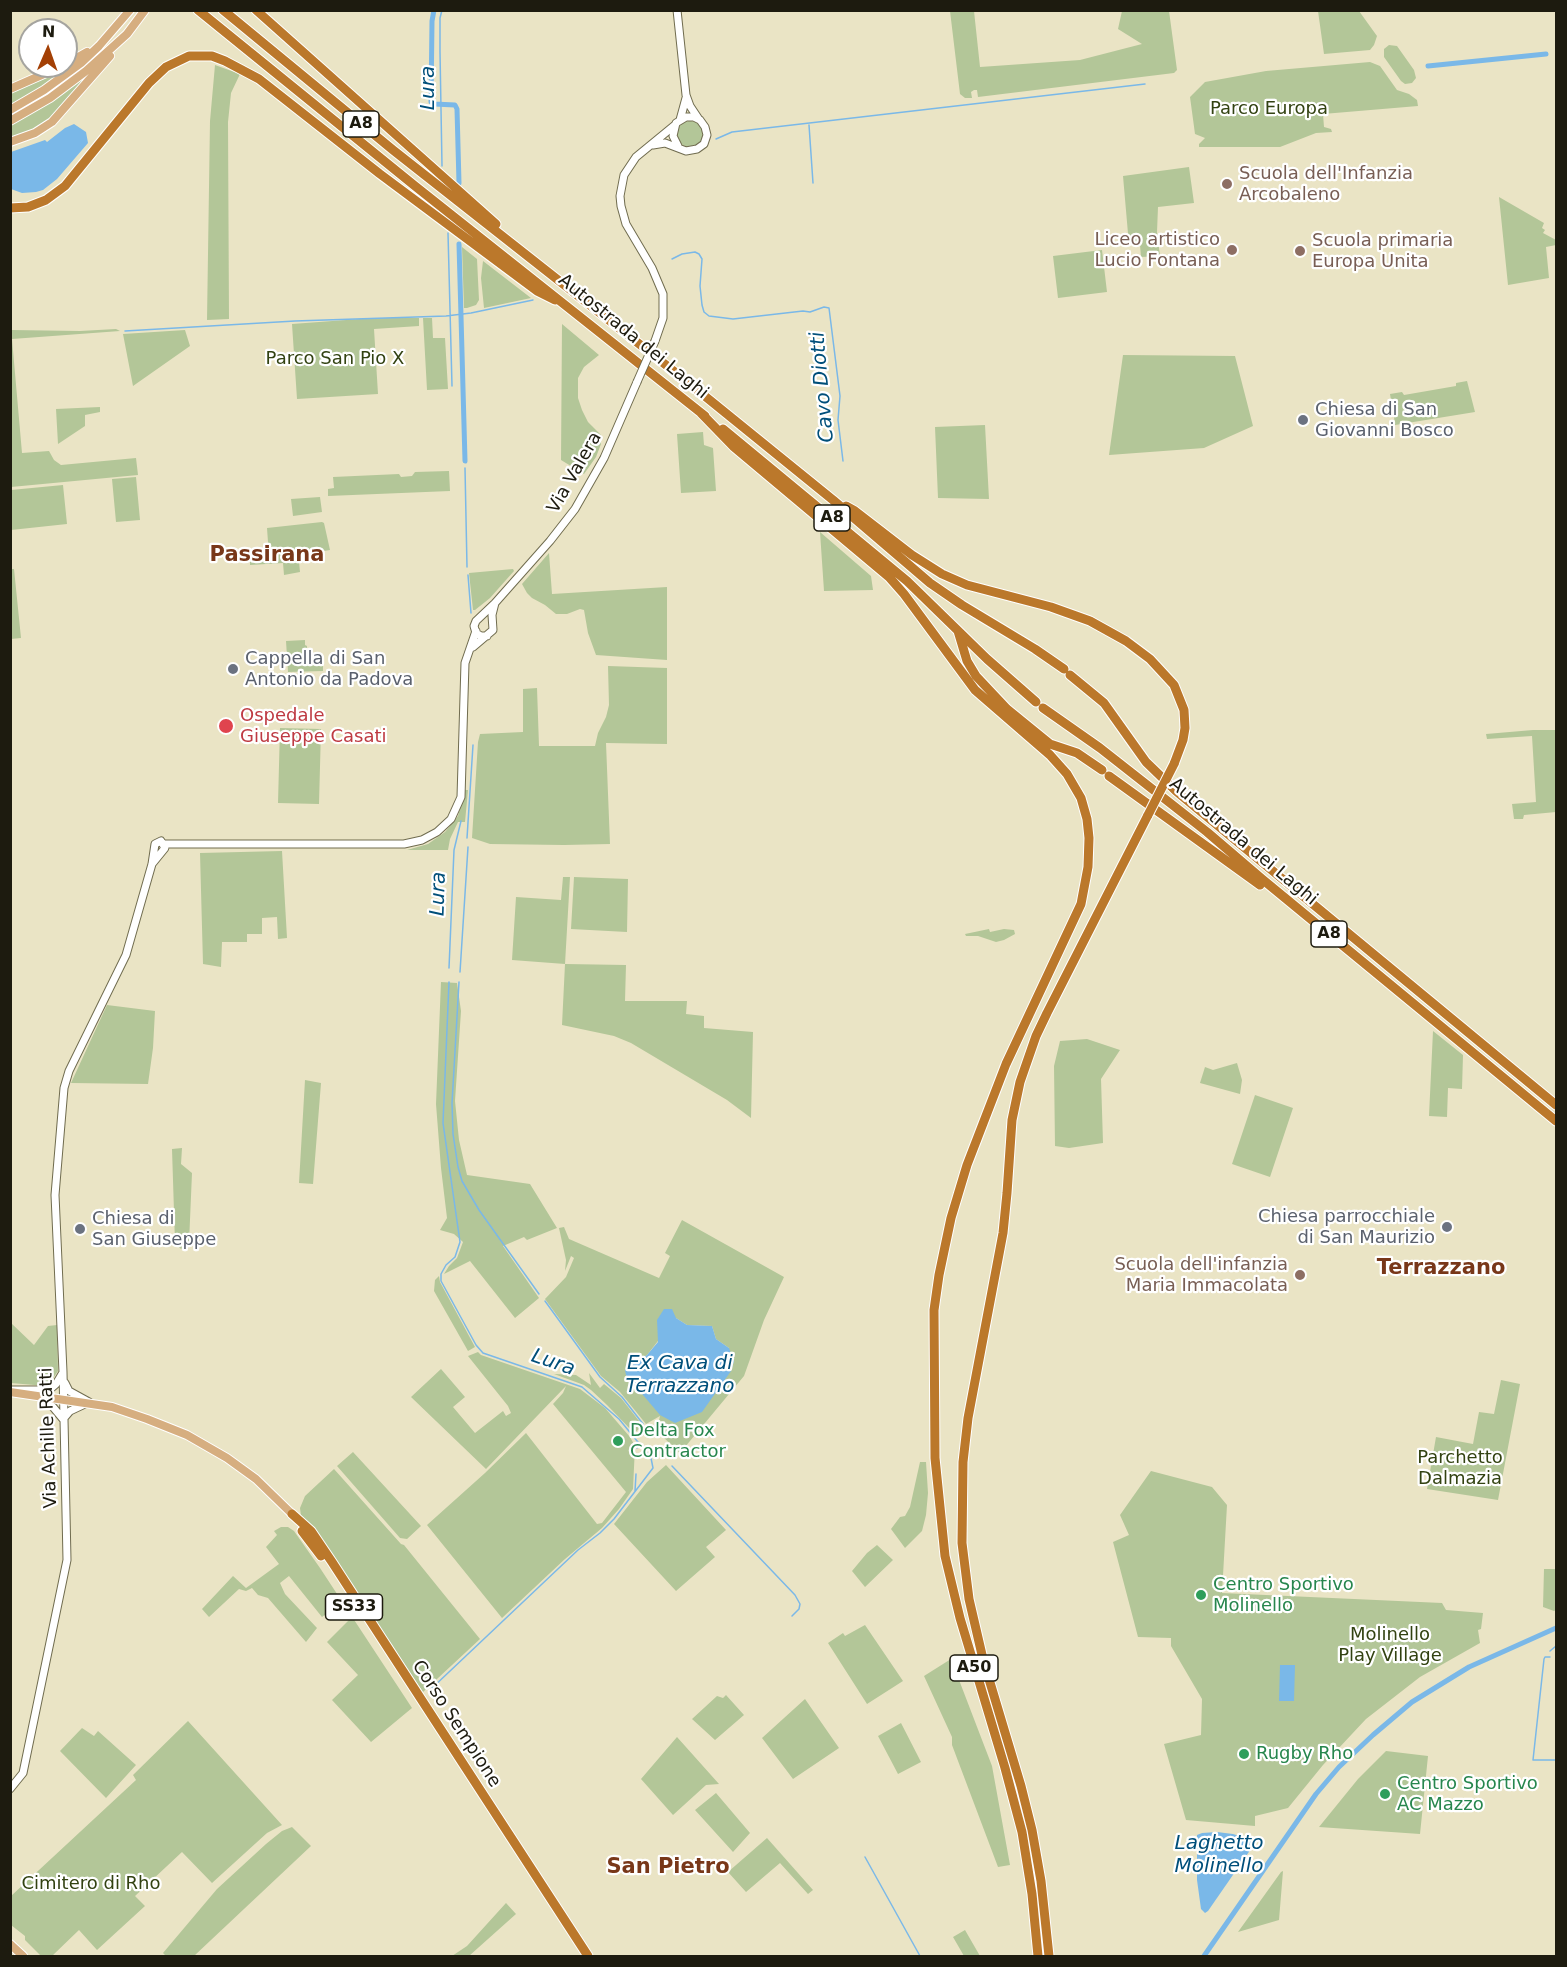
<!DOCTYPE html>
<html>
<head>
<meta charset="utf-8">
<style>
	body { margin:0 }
	#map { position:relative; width:1567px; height:1967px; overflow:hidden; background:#eae4c5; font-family:"DejaVu Sans",sans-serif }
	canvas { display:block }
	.frame { position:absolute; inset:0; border:12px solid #1d1b0f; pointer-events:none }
	.north { position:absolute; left:18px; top:18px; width:60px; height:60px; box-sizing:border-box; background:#fff; border:2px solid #a5a49f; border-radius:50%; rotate:2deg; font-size:16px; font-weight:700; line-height:24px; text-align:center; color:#1d1b0f }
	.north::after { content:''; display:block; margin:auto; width:21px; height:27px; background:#a34005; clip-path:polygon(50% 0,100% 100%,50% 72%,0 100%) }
</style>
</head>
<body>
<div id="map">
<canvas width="1567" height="1967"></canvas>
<div class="frame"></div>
<div class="north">N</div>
</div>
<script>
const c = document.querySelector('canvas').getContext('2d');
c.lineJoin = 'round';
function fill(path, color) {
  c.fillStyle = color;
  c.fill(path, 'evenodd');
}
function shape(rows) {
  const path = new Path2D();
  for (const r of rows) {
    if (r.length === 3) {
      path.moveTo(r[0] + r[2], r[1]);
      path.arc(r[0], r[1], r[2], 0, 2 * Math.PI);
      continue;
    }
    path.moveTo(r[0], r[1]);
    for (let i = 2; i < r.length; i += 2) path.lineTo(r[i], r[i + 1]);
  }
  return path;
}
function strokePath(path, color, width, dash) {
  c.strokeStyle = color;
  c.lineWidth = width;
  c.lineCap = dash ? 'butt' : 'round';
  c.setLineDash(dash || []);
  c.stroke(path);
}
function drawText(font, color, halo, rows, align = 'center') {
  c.font = font + ' "DejaVu Sans",sans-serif';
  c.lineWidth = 4.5;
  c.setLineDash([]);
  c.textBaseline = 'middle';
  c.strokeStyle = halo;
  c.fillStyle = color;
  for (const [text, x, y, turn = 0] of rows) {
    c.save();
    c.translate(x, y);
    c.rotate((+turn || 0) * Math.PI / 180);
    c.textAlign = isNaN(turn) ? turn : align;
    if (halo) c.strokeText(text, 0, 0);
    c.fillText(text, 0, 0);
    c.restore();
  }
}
const green = shape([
	[950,11,974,11,980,67,1080,60,1142,44,1118,29,1122,11,1169,11,1177,70,1174,73,978,97,977,90,974,90,971,92,972,98,965,98,960,94],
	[1318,11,1359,11,1377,36,1374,45,1370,50,1324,54],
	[1389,45,1397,46,1414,70,1416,78,1412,83,1405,84,1401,81,1384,57,1384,49],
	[77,62,71,69,11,107,11,92],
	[1370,62,1380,66,1397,90,1409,94,1417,100,1418,106,1323,114,1324,127,1331,129,1332,132,1316,133,1280,147,1199,147,1199,144,1205,138,1195,134,1190,97,1205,82,1266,71],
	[215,65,240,74,231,93,228,122,229,319,207,320,210,121],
	[91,71,59,110,47,121,31,131,11,139,11,124,57,97],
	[690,134,13],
	[1189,167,1194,203,1158,207,1157,232,1160,256,1141,257,1140,245,1129,245,1123,176],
	[1499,197,1544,223,1542,228,1545,230,1543,233,1556,240,1556,245,1546,247,1549,278,1508,285],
	[462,247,477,259,479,300,476,305,467,308,464,308],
	[1102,250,1107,292,1058,298,1053,256],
	[483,261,531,298,484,308,481,278],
	[373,318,419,318,419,326,374,329,378,394,297,399,292,324],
	[432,318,433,338,445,338,448,389,427,390,423,318],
	[562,324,599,355,584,367,578,378,578,398,582,410,588,422,601,435,601,444,596,457,584,474,561,460],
	[116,329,120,331,12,339,22,453,49,451,54,460,61,465,136,458,138,475,11,487,11,330,80,331],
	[185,330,190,346,133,386,123,334],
	[1123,355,1235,356,1253,426,1204,448,1109,455],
	[1467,381,1475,412,1395,425,1394,417,1396,417,1395,411,1393,412,1390,394,1402,392,1404,395,1456,386,1456,383],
	[100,407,100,412,85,415,85,426,58,444,56,409],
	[985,425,989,499,938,498,935,427],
	[703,432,704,445,713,448,716,491,681,493,677,434],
	[449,471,450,491,328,496,328,489,334,488,333,477,399,474,401,477,412,476,415,472],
	[136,477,140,520,116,522,112,479],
	[63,485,67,524,11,530,11,490],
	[320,497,322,512,293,516,291,499],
	[322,522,324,523,330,550,317,552,316,549,298,551,300,572,284,575,283,563,250,565,250,557,269,556,267,528],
	[820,532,871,576,873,590,824,591],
	[549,553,552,594,667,587,667,660,596,655,588,633,584,610,580,609,567,614,556,614,545,605,532,598,527,593,522,584],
	[11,569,14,569,21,638,11,639],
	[513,569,514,571,490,598,475,610,473,610,469,573],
	[305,640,305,645,307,646,307,652,310,656,323,656,323,671,288,672,286,641],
	[608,666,667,668,667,744,606,743,610,844,564,845,490,844,472,838,478,742,480,734,523,732,523,689,537,688,539,746,595,746,598,733,606,717,609,705],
	[280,728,321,729,319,804,278,803],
	[1533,730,1556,730,1556,812,1524,815,1523,819,1514,819,1512,804,1536,802,1532,736,1487,739,1486,734],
	[465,790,468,790,465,822,458,822,450,839,448,850,407,850,428,844,445,832,458,816],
	[282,851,287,938,278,939,277,917,262,918,262,934,247,934,247,942,222,942,221,967,203,964,200,853],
	[563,877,570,877,565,964,626,965,625,1001,687,1001,686,1014,704,1016,704,1028,753,1032,751,1118,727,1100,631,1043,614,1036,562,1025,565,964,512,960,516,897,561,900],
	[574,877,628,879,627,932,571,929],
	[989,929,990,932,1004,929,1014,930,1015,934,1004,940,996,942,978,936,966,936,965,934],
	[441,982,457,983,461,1011,455,1101,459,1140,467,1175,530,1184,557,1228,527,1240,524,1237,503,1246,539,1298,515,1318,470,1261,444,1274,449,1266,457,1258,463,1242,454,1234,440,1230,447,1218,441,1168,436,1104],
	[107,1005,155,1011,153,1048,148,1084,71,1083],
	[1433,1031,1463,1055,1462,1089,1448,1088,1447,1117,1429,1116],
	[1087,1039,1120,1050,1101,1079,1103,1143,1069,1148,1055,1146,1054,1066,1060,1041],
	[1237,1063,1242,1080,1240,1094,1200,1083,1205,1067,1213,1070],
	[305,1080,321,1083,313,1184,299,1183],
	[1255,1095,1293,1108,1270,1177,1232,1164],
	[182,1148,181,1164,192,1173,189,1243,181,1249,175,1243,172,1149],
	[682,1220,784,1277,764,1320,744,1376,680,1453,662,1436,658,1425,660,1416,646,1424,620,1392,601,1376,545,1299,566,1277,574,1258,571,1256,565,1271,566,1260,559,1228,564,1227,569,1239,659,1278,670,1256,665,1253],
	[676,1318,687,1325,712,1326,716,1339,729,1348,634,1383,626,1375,627,1367,647,1355],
	[439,1276,440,1282,475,1347,468,1351,434,1291,435,1280],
	[11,1323,34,1345,48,1326,57,1325,58,1371,50,1383,46,1386,11,1383],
	[478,1352,481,1355,580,1389,605,1408,630,1437,635,1446,633,1489,619,1509,602,1528,565,1559,502,1618,427,1525,485,1473,526,1433,597,1524,602,1523,626,1492,553,1404,563,1393,566,1386,486,1469,411,1397,441,1369,465,1397,453,1407,475,1433,503,1411,506,1416,511,1413,508,1406,468,1356],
	[589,1373,600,1388,604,1384,621,1398,643,1426,634,1433,607,1405,591,1390,584,1385,554,1374,576,1375,591,1385],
	[1501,1380,1520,1384,1498,1500,1427,1489,1436,1437,1473,1444,1479,1412,1494,1414],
	[353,1452,421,1526,407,1539,400,1538,337,1466],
	[920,1462,926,1462,928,1493,926,1515,922,1531,905,1548,891,1529,900,1517,905,1516,910,1507],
	[666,1465,726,1530,706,1547,715,1557,676,1591,614,1524,647,1482],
	[334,1469,401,1544,404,1545,480,1639,423,1692,317,1532,301,1516,300,1508,305,1496],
	[1151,1471,1212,1487,1227,1505,1222,1593,1442,1603,1446,1610,1483,1613,1481,1629,1478,1630,1480,1643,1420,1677,1366,1719,1323,1765,1288,1808,1255,1816,1255,1826,1186,1820,1164,1744,1201,1735,1202,1699,1171,1646,1171,1638,1138,1637,1113,1542,1129,1535,1120,1515],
	[281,1527,288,1527,294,1531,320,1568,412,1708,371,1742,332,1700,358,1675,327,1642,349,1620,336,1606,322,1617,289,1576,280,1583,285,1594,317,1628,306,1642,268,1598,258,1595,252,1588,246,1591,239,1589,209,1617,202,1609,233,1576,246,1588,279,1564,266,1547,277,1535,274,1531],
	[877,1545,893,1560,865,1587,852,1571,867,1553],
	[1544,1569,1556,1569,1556,1610,1554,1611,1543,1607],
	[865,1625,903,1681,867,1704,828,1643,843,1633,845,1636],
	[951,1659,992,1766,1010,1865,998,1867,952,1745,952,1737,924,1676],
	[726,1695,744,1715,715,1740,692,1719,717,1696,723,1698],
	[805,1699,839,1748,793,1779,762,1738],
	[188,1721,282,1825,267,1833,212,1883,182,1852,135,1896,145,1906,97,1950,79,1930,52,1956,41,1956,25,1940,25,1936,11,1925,11,1896,136,1780,133,1775],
	[901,1723,921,1762,898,1774,878,1736],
	[82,1728,94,1736,98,1731,136,1765,106,1798,60,1751],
	[677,1737,719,1784,706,1785,673,1815,641,1779],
	[1386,1751,1428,1756,1420,1834,1319,1827,1358,1779],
	[716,1793,750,1833,733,1852,695,1810],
	[292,1827,311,1846,194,1956,166,1956,163,1953,217,1889,266,1844,282,1831],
	[767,1838,813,1890,808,1894,780,1863,746,1892,728,1872],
	[1283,1871,1279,1920,1238,1932,1281,1872],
	[506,1903,516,1914,469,1956,452,1956,467,1946],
	[965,1930,980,1956,964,1956,953,1937]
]);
const water = shape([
	[74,124,86,132,88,143,57,179,43,190,36,192,22,193,11,189,11,152,45,140,47,142,65,128],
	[664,1309,672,1309,676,1318,687,1325,712,1326,716,1339,729,1348,734,1361,731,1371,702,1412,675,1423,660,1415,626,1375,625,1370,647,1355,658,1342,657,1320],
	[1280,1665,1295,1665,1294,1701,1279,1701],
	[1217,1832,1233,1834,1252,1840,1253,1846,1208,1911,1205,1913,1201,1909,1197,1880,1197,1835,1202,1833]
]);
const stream = shape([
	[809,125,813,183],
	[716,139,732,132,1145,84],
	[442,166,440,52,440,18,442,10],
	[448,233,452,386],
	[672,259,682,254,695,252,699,254,702,259,700,286,702,305,704,312,709,316,733,319,803,311,810,312,824,307,829,308,840,396,838,420,843,461],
	[125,331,295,321,446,316,471,313,533,300],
	[465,468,467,567],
	[468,575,471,613],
	[467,838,473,745],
	[449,968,454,850,461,821],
	[460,972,468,847],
	[459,982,452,1103,453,1134,458,1167,462,1181,479,1210,539,1294],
	[545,1301,600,1377,622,1397,643,1424],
	[637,1448,638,1442],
	[672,1466,795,1595,800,1604,799,1609,792,1616],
	[635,1491,636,1474],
	[1550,1651,1556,1646],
	[1550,1657,1545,1657,1544,1659,1533,1760,1556,1760],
	[431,1689,578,1550,600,1533,614,1519,653,1468,651,1458,619,1419,582,1387,483,1353,476,1345,441,1281,441,1274,446,1265,455,1257,460,1242,443,1123,449,982],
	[865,1857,920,1956]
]);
const canal = shape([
	[434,10,432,21,431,102,434,104,455,105,457,109,459,183],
	[1428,66,1546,54],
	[459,244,465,461],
	[1204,1956,1316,1794,1339,1767,1373,1735,1412,1702,1469,1667,1556,1628]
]);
const minor = shape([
	[677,10,686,95,690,106,698,118],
	[680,120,686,98],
	[653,145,665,143,686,151,697,149,704,144,707,135,705,127,700,120,694,117,686,117,676,123,673,136,678,146],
	[655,341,663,318,663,294,652,268,626,224,621,206,620,196,624,175,636,157,675,125],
	[487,636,481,636,476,633,474,626,476,621,495,603,550,541,575,509,604,458,637,382],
	[473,647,493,630,492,615,495,603],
	[165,844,404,844,422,840,437,832,451,819,461,797,465,663,476,631],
	[65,1383,69,1391,89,1402],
	[12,1390,49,1390,56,1384,62,1374],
	[39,1396,53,1407,63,1419],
	[64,1418,70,1411,87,1403],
	[10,1789,23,1773,67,1560,63,1372,55,1195,64,1088,69,1071,126,955,152,864,155,844,161,841,165,848,152,864]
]);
const major = shape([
	[66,64,87,52],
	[10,89,62,66],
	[10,110,44,90,81,63,99,46,130,10],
	[10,121,50,98,86,71,127,34,145,10],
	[10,142,35,133,52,122,110,56],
	[10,1392,112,1407,147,1419,187,1435,227,1458,256,1479,292,1514],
	[10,1944,23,1956]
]);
const highway = shape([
	[198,10,415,186,705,416],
	[223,10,393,150,685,380,833,500,930,583,962,605,1035,649,1064,669],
	[256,10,496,224],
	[10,208,28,207,46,200,65,186,149,83,166,67,189,56,212,56,225,61,259,79,380,174,537,291,555,300],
	[701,413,734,447,889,577,904,594,975,690,1050,755,1067,774,1081,798,1087,819,1089,838,1088,867,1081,904,1006,1064,967,1165,951,1218,939,1275,934,1310,935,1458,945,1556,960,1618,1005,1768,1022,1832,1032,1894,1038,1956],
	[723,429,907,581,987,659,1036,702],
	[846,506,855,511,912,555,942,574,967,585,1051,607,1090,621,1126,641,1150,659,1174,685,1184,710,1185,728,1183,740,1174,764],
	[958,631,967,661,976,676,1007,709,1050,744,1077,753,1102,770],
	[1070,675,1104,703,1146,762,1176,791,1556,1105],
	[1043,708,1100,748,1207,832,1262,879,1556,1121],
	[1109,776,1260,885],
	[292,1514,311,1531,332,1562,588,1956],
	[302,1531,321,1556],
	[1049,1956,1041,1881,1032,1830,1021,1786,983,1659,969,1599,962,1543,963,1462,968,1418,1003,1233,1007,1193,1012,1120,1020,1082,1036,1036,1047,1013,1148,815]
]);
const minorBridge = shape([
	[637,382,655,341]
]);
const highwayBridge = shape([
	[1148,815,1174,764]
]);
const markers = [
	[1227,184,6,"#8d6e63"],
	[1232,250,6,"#8d6e63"],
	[1300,251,6,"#8d6e63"],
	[1303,420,6,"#6b7280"],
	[233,669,6,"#6b7280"],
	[226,726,8,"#e0444e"],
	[1447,1227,6,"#6b7280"],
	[80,1229,6,"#6b7280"],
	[1300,1275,6,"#8d6e63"],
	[618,1441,6,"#2e9e5b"],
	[1201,1595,6,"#2e9e5b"],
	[1244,1754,6,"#2e9e5b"],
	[1385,1794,6,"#2e9e5b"]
];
const shields = [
	[361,124,36],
	[832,518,36],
	[1329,934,36],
	[354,1607,57],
	[974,1668,48]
];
const shieldNames = [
	["A8",361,124],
	["A8",832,518],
	["A8",1329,934],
	["SS33",354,1607],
	["A50",974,1668]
];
const parkNames = [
	["Parco Europa",1269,109],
	["Parco San Pio X",335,359],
	["Parchetto",1460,1458],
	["Dalmazia",1460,1479],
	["Molinello",1390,1635],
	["Play Village",1390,1656],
	["Cimitero di Rho",91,1884]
];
const educationNames = [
	["Scuola dell'Infanzia",1239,174],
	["Arcobaleno",1239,195],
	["Liceo artistico",1220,240,"right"],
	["Lucio Fontana",1220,261,"right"],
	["Scuola primaria",1312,241],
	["Europa Unita",1312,262],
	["Scuola dell'infanzia",1288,1265,"right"],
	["Maria Immacolata",1288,1286,"right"]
];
const streetNames = [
	["Autostrada dei Laghi",633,337,39],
	["Via Valera",575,473,-60],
	["Autostrada dei Laghi",1243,842,40],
	["Via Achille Ratti",49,1438,-92],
	["Corso Sempione",456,1724,57]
];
const worshipNames = [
	["Chiesa di San",1315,410],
	["Giovanni Bosco",1315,431],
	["Cappella di San",245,659],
	["Antonio da Padova",245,680],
	["Chiesa parrocchiale",1435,1217,"right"],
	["di San Maurizio",1435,1238,"right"],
	["Chiesa di",92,1219],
	["San Giuseppe",92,1240]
];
const healthNames = [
	["Ospedale",240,716],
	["Giuseppe Casati",240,737]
];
const leisureNames = [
	["Delta Fox",630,1431],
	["Contractor",630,1452],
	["Centro Sportivo",1213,1585],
	["Molinello",1213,1606],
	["Rugby Rho",1256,1754],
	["Centro Sportivo",1397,1784],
	["AC Mazzo",1397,1805]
];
const waterNames = [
	["Lura",429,88,-90],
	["Cavo Diotti",823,387,-95],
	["Lura",439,894,-88],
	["Lura",553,1363,19],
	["Ex Cava di",680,1364],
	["Terrazzano",680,1387],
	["Laghetto",1219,1844],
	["Molinello",1219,1867]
];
const quarterNames = [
	["Passirana",267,556],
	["Terrazzano",1441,1269],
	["San Pietro",668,1868]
];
fill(green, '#b3c698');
fill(water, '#7ab8e8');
strokePath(stream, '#7ab8e8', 1.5);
strokePath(canal, '#7ab8e8', 5);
strokePath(minor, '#706c4f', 9);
strokePath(major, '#fff', 10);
strokePath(highway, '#fff', 11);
strokePath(minor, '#fff', 7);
strokePath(major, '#d6ae80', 8);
strokePath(highway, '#bb782b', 9);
strokePath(minorBridge, '#706c4f', 9, []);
strokePath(highwayBridge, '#fff', 11, []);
strokePath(minorBridge, '#fff', 7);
strokePath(highwayBridge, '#bb782b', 9);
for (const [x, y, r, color] of markers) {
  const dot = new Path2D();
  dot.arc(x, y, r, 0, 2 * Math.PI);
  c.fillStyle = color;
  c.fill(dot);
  strokePath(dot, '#fff', 2);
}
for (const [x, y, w] of shields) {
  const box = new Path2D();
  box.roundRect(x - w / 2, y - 13, w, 26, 4.5);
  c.fillStyle = '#fff';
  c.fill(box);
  strokePath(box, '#1d1b0f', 1.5);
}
drawText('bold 16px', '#1d1b0f', null, shieldNames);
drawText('18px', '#324211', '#fff', parkNames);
drawText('18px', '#785e54', '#fff', educationNames, 'left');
drawText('18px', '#1d1b0f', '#fff', streetNames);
drawText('18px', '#5b616d', '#fff', worshipNames, 'left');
drawText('18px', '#be3a42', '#fff', healthNames, 'left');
drawText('18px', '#27864d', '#fff', leisureNames, 'left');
drawText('italic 20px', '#004f7a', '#fff', waterNames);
drawText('bold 21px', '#783719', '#fff', quarterNames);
</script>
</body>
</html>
